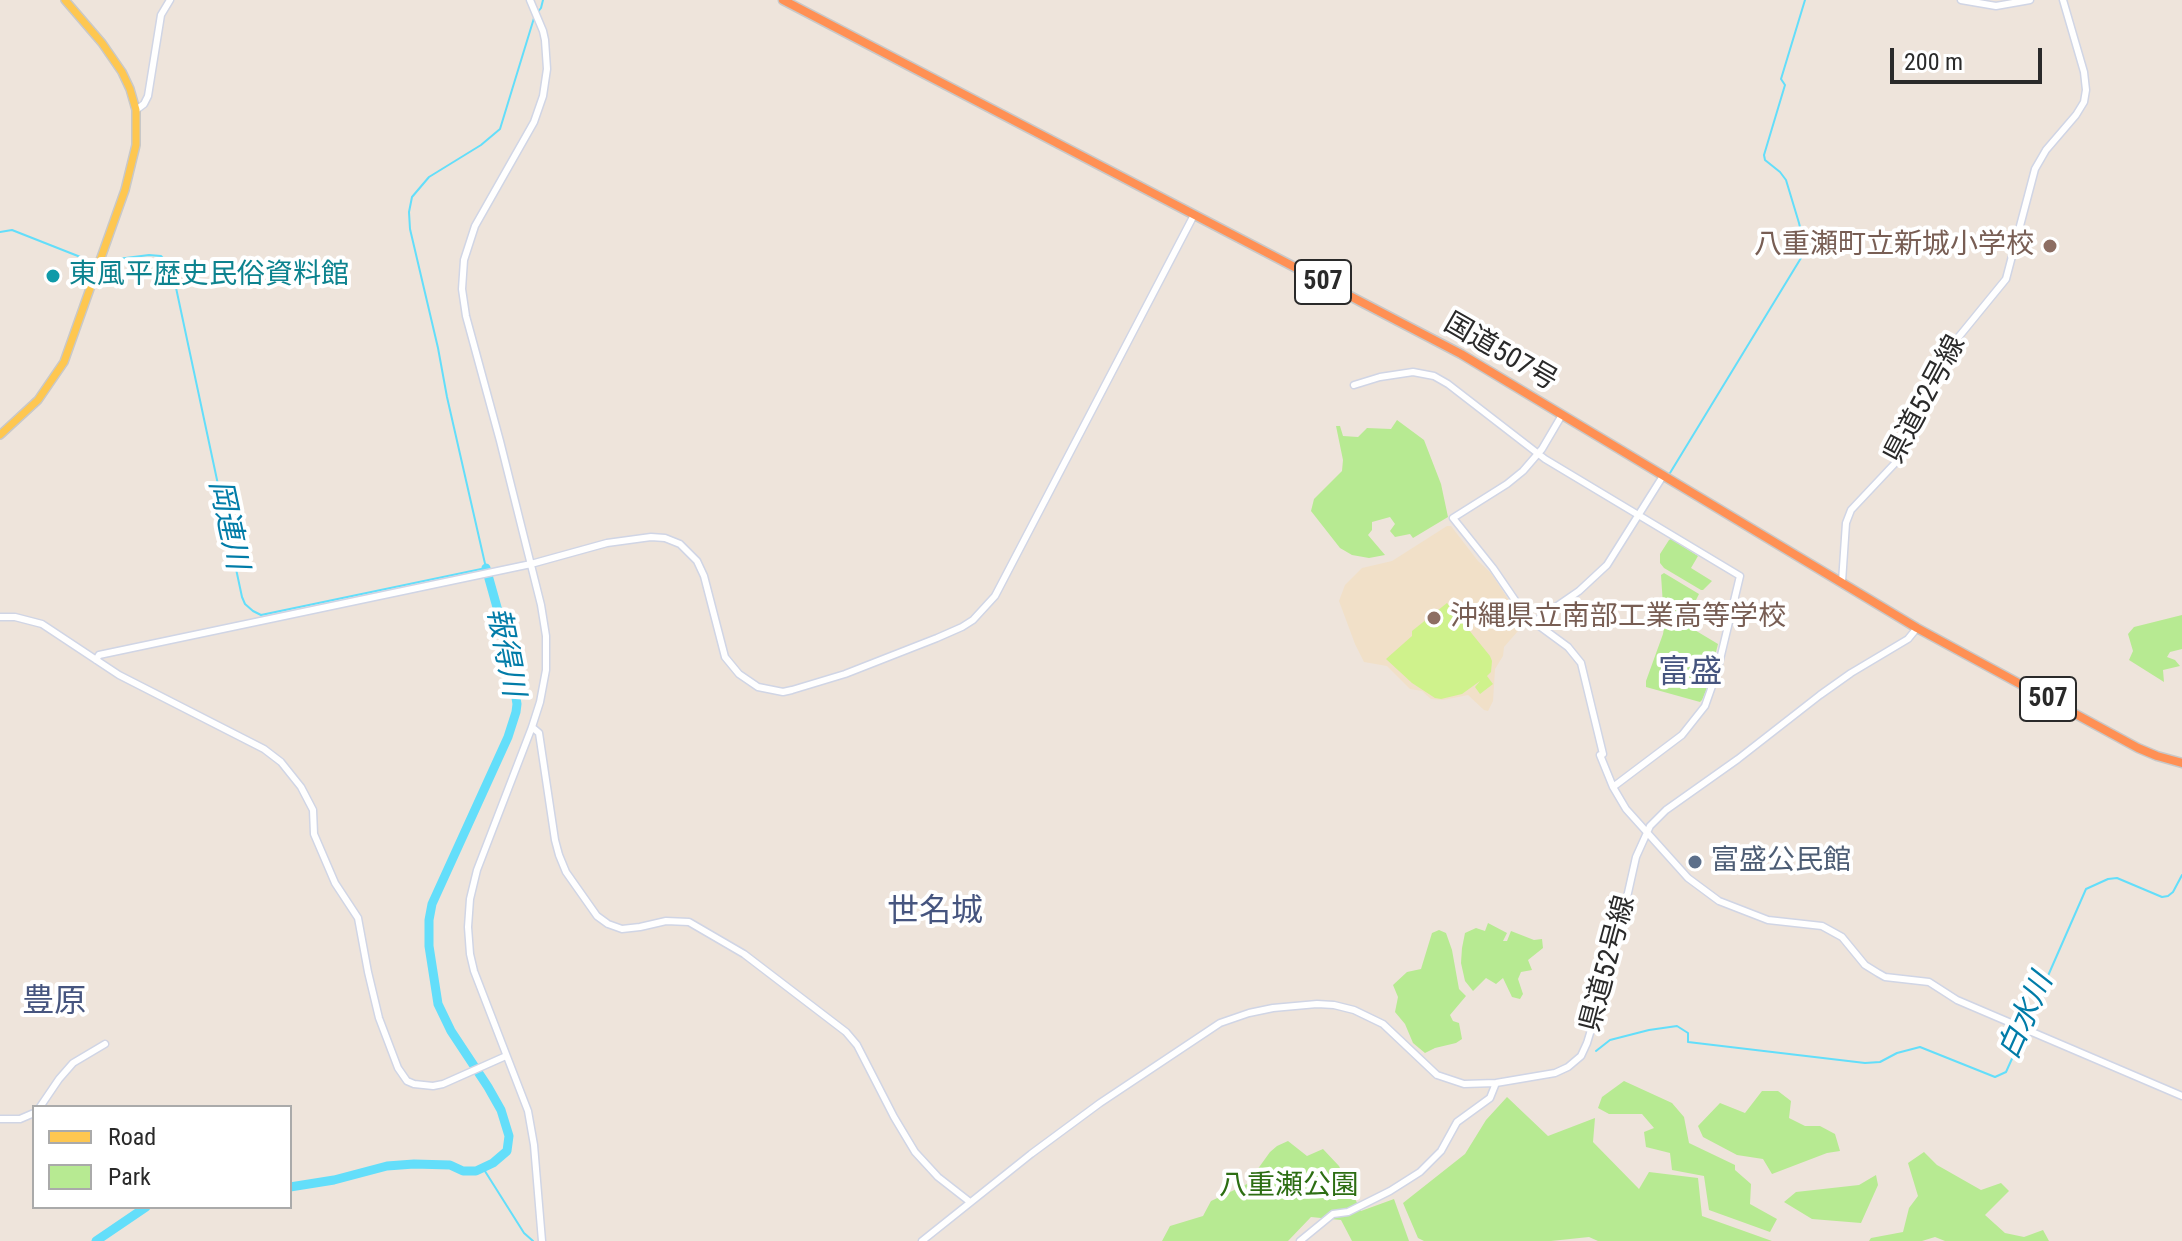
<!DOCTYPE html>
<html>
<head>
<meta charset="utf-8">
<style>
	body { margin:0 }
	#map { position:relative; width:2182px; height:1241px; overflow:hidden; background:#eee4db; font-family:"Roboto Condensed",sans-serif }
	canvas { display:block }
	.legend { position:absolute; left:32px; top:1105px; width:260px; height:104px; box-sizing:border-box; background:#fff; border:2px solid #aaa; margin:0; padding:10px 14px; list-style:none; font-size:24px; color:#2a2a2a }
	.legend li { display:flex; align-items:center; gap:16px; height:40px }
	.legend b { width:40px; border:2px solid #aaa }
	.scale { position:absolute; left:1890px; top:48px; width:152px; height:36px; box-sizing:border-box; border:4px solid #2a2a2a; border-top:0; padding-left:10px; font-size:24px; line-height:28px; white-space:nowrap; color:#2a2a2a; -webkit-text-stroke:6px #fff; paint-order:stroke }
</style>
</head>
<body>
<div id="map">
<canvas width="2182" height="1241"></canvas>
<ul class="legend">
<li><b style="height:10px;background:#fec750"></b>Road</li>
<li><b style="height:22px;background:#b7ea92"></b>Park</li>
</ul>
<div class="scale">200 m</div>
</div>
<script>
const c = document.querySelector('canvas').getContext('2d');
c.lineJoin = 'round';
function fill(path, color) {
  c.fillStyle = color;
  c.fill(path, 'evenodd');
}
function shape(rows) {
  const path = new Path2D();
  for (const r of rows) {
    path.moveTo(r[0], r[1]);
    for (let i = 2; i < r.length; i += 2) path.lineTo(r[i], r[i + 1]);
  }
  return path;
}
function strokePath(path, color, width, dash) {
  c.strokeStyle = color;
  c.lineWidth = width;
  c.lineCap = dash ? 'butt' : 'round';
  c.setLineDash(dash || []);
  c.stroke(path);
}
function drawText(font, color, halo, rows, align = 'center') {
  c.font = font + ' "Roboto Condensed","Noto Sans JP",sans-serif';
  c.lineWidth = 8;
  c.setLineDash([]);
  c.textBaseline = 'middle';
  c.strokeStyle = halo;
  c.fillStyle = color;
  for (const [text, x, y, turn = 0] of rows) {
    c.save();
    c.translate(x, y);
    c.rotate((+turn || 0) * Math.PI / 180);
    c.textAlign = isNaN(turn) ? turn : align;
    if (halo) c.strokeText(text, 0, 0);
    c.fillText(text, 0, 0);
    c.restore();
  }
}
const education = shape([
	[1447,526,1451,526,1478,561,1491,573,1510,602,1527,623,1528,625,1518,631,1504,647,1503,656,1495,669,1493,701,1488,711,1484,710,1468,695,1443,700,1431,699,1422,691,1410,689,1387,666,1364,662,1355,644,1339,601,1345,585,1362,568,1392,561]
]);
const green = shape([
	[1397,420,1424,440,1441,484,1448,517,1413,538,1410,534,1395,537,1390,531,1395,524,1390,517,1372,522,1372,530,1368,535,1385,555,1369,558,1352,555,1340,548,1311,511,1314,499,1342,471,1343,460,1336,426,1340,426,1343,436,1358,437,1367,428,1391,429],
	[1671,539,1698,556,1691,568,1712,581,1703,590,1701,590,1664,568,1660,563,1660,554,1669,540],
	[1664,573,1699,594,1687,618,1685,619,1663,605,1661,575],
	[1663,611,1718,644,1707,688,1702,700,1700,702,1646,687,1646,681,1663,634,1665,622],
	[2182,615,2182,649,2170,652,2167,657,2175,660,2180,666,2163,670,2164,682,2129,660,2133,651,2128,634,2134,627],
	[1488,923,1507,933,1503,941,1507,941,1511,931,1534,940,1542,939,1543,948,1528,960,1532,970,1521,972,1518,979,1523,994,1520,999,1512,997,1503,978,1496,984,1486,978,1473,991,1465,981,1461,963,1462,948,1465,933,1476,928,1485,931],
	[1439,930,1446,933,1452,950,1459,989,1466,996,1450,1015,1453,1021,1459,1023,1462,1039,1456,1043,1435,1048,1425,1053,1413,1043,1405,1024,1395,1012,1398,997,1393,985,1407,972,1421,969,1432,933],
	[1624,1081,1672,1103,1684,1117,1689,1143,1735,1165,1735,1170,1751,1184,1750,1204,1777,1219,1770,1232,1709,1210,1704,1176,1672,1170,1670,1153,1646,1147,1644,1132,1654,1128,1642,1114,1609,1114,1598,1108,1602,1097],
	[1762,1091,1778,1091,1791,1101,1789,1118,1805,1126,1820,1126,1835,1134,1840,1151,1827,1153,1772,1174,1763,1159,1737,1155,1703,1137,1698,1126,1720,1103,1745,1113],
	[1507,1097,1548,1136,1595,1118,1593,1142,1639,1189,1649,1172,1698,1178,1702,1216,1772,1241,1598,1241,1589,1237,1551,1241,1424,1241,1418,1238,1403,1203,1465,1154,1486,1120],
	[1288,1141,1307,1156,1323,1149,1339,1166,1361,1211,1394,1199,1409,1241,1352,1241,1341,1220,1311,1217,1288,1241,1162,1241,1170,1226,1203,1216,1211,1201,1247,1184,1270,1152,1277,1146],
	[1924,1152,1937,1165,1981,1190,2001,1183,2009,1191,1985,1215,2005,1233,2024,1237,2043,1230,2049,1241,1945,1241,1935,1237,1922,1241,1869,1241,1871,1238,1903,1232,1909,1208,1918,1196,1908,1163],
	[1876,1175,1878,1185,1861,1223,1812,1219,1784,1202,1796,1192,1859,1185]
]);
const pitch = shape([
	[1447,603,1490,656,1492,661,1491,672,1487,676,1493,684,1480,694,1475,687,1480,681,1462,694,1441,699,1435,698,1412,683,1386,659,1412,636,1412,631]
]);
const stream = shape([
	[537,13,541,8,543,0],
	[0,232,12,230,83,258],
	[110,260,149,255,161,256,172,269,242,597,245,604,253,611,261,615,486,568,447,397,438,348,410,229,409,212,412,197,429,177,481,145,500,129,534,18],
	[1670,473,1801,258,1803,250,1804,244,1799,223,1786,180,1780,172,1765,160,1764,155,1785,85,1781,79,1805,0],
	[2026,1026,2086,889,2108,879,2117,878,2162,897,2168,896,2173,892,2182,875],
	[1596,1051,1610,1040,1649,1030,1677,1026,1688,1033,1688,1042,1865,1063,1880,1062,1897,1053,1920,1047,1995,1077,2006,1072,2024,1032],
	[483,1168,524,1233,533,1241]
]);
const river = shape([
	[290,1187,334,1180,387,1166,414,1164,450,1165,463,1171,476,1171,493,1163,507,1151,509,1136,501,1110,488,1087,451,1031,438,1004,429,946,429,920,432,904,508,737,516,712,517,704,507,643,486,568],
	[96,1241,146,1207]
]);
const secondary = shape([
	[530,0,543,31,545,40,547,69,543,96,534,122,475,226,464,260,462,289,466,316,500,441,541,605,546,636,546,670,540,702,532,727,477,870,470,899,468,927,470,954,474,971,528,1111,534,1145,542,1241],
	[1961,0,1996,6,2030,0],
	[136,110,144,104,148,96,161,15,170,0],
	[1354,385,1380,377,1413,372,1434,376,1448,384,1545,459,1740,576,1717,672,1705,706,1682,735,1613,787],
	[1562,415,1542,449,1523,471,1507,484,1453,518,1493,568,1519,606,1534,622,1568,647,1581,663,1603,754],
	[1842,582,1846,523,1851,510,1899,459,1916,428,1957,339,2006,279,2035,169,2046,150,2076,115,2084,102,2086,90,2084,72,2063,0],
	[0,617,15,617,42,624,119,675,264,749,281,762,301,787,313,810,314,834,335,883,358,918,368,972,379,1018,398,1068,407,1081,414,1084,433,1086,443,1084,506,1056],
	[1534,622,1579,591,1607,565,1663,476],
	[96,660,99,655,531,564,607,543,651,537,665,538,680,544,697,561,704,576,725,657,739,674,758,687,783,692,792,690,845,674,937,638,962,627,973,620,995,596,1194,215],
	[532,727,539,733,555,840,559,855,566,872,597,916,608,924,622,929,640,927,666,921,689,922,744,954,846,1032,857,1045,894,1117,915,1152,938,1177,970,1202],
	[1600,755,1613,787,1626,809,1688,878,1719,901,1768,920,1822,926,1842,937,1865,965,1878,973,1885,977,1929,982,1957,1000,2182,1096],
	[40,1107,59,1079,73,1063,105,1044],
	[0,1119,20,1119,34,1113],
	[922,1241,1031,1154,1100,1103,1220,1023,1249,1013,1273,1008,1317,1004,1334,1005,1354,1010,1383,1024,1437,1075,1464,1084,1496,1083,1555,1073,1568,1067,1581,1056,1587,1043,1615,951,1636,857,1650,826,1666,810,1738,759,1820,695,1851,673,1908,639,1917,628],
	[1300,1241,1333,1214,1348,1212,1390,1191,1420,1172,1441,1151,1457,1122,1490,1098,1496,1083]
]);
const primary = shape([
	[0,435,38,400,64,362,125,190,136,145,136,110,130,89,122,72,102,43,65,0]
]);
const highway = shape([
	[783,0,1461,354,1917,628,2138,748,2157,756,2182,763]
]);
const markers = [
	[2050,246,8,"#8d6e63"],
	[53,276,8,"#0f9aa8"],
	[1434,618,8,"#8d6e63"],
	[1695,862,8,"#5c6f8a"]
];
const shields = [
	[1323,282,56],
	[2048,699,56]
];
const shieldNames = [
	["507",1323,282],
	["507",2048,699]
];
const educationNames = [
	["八重瀬町立新城小学校",2034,246],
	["沖縄県立南部工業高等学校",1450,618,"left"]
];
const cultureNames = [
	["東風平歴史民俗資料館",69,276]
];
const streetNames = [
	["国道507号",1500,353,30],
	["県道52号線",1926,400,-62],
	["県道52号線",1609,964,-75]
];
const serviceNames = [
	["富盛公民館",1711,862]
];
const parkNames = [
	["八重瀬公園",1289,1187]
];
const waterNames = [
	["岡連川",227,525,78],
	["報得川",504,652,79],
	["白水川",2027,1017,-66]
];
const quarterNames = [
	["富盛",1690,674],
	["世名城",935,913],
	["豊原",54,1003]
];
fill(education, '#f1e0c8');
fill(green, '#b7ea92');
fill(pitch, '#cff28c');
strokePath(stream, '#63defa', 2);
strokePath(river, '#63defa', 9);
strokePath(secondary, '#d0d5e5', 9);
strokePath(primary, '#c8c8c8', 10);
strokePath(highway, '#c8c8c8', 11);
strokePath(secondary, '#fff', 6);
strokePath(primary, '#fec750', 7);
strokePath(highway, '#ff9054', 8);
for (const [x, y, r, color] of markers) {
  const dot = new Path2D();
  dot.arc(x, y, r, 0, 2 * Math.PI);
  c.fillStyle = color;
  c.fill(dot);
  strokePath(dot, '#fff', 3);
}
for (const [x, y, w] of shields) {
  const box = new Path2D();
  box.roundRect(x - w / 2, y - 22, w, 44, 6);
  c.fillStyle = '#fff';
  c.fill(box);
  strokePath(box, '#2a2a2a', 2);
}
drawText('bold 26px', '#2a2a2a', null, shieldNames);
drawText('28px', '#785e54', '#fff', educationNames, 'right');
drawText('28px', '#0d838f', '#fff', cultureNames, 'left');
drawText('28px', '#2a2a2a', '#fff', streetNames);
drawText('28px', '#4e5e75', '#fff', serviceNames, 'left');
drawText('28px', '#2d6e13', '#fff', parkNames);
drawText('italic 30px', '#017ca8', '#fff', waterNames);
drawText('32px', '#46557f', '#fff', quarterNames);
</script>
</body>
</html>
